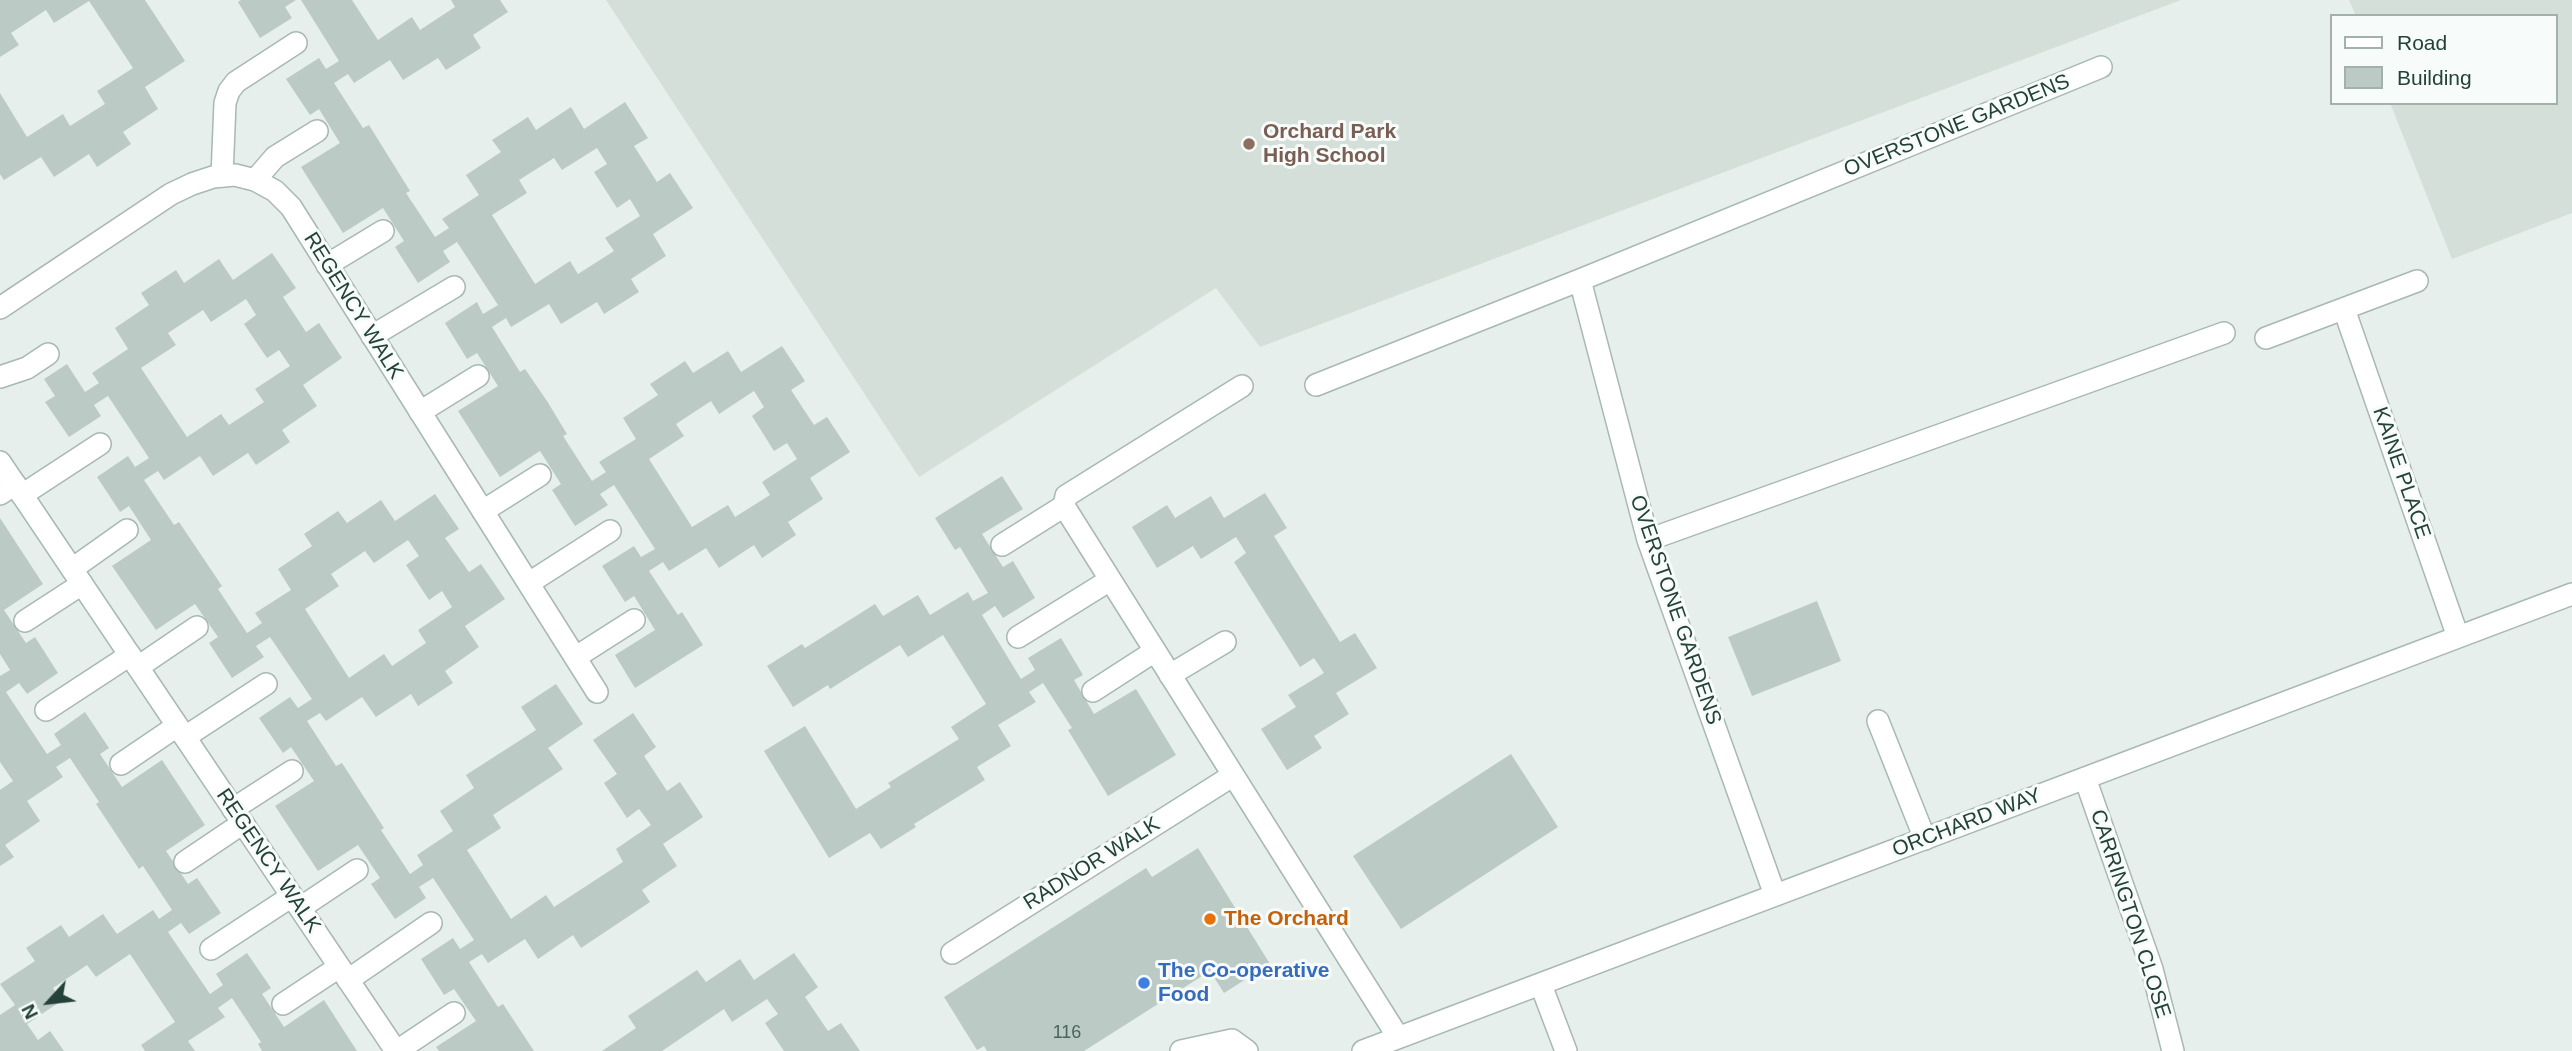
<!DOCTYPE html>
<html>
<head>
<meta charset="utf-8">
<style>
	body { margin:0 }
	#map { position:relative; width:2572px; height:1051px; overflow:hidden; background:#e6efeb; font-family:Helvetica,sans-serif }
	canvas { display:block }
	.legend { position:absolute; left:2330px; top:14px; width:228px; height:91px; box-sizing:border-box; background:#f7fbf9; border:2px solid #a3b1ad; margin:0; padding:9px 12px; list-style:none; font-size:21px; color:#24423a }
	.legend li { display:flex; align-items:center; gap:14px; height:35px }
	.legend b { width:35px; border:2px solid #a3b1ad }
	.north { position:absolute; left:14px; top:967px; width:70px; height:70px; -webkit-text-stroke:5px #f7fbf9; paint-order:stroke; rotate:243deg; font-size:19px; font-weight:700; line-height:28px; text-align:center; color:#24423a }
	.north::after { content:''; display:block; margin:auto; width:24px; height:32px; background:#24423a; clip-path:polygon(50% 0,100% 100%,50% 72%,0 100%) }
</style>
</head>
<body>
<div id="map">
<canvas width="2572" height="1051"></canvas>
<ul class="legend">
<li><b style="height:9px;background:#fff"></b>Road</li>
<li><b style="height:19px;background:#bbcac4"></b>Building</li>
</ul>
<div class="north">N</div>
</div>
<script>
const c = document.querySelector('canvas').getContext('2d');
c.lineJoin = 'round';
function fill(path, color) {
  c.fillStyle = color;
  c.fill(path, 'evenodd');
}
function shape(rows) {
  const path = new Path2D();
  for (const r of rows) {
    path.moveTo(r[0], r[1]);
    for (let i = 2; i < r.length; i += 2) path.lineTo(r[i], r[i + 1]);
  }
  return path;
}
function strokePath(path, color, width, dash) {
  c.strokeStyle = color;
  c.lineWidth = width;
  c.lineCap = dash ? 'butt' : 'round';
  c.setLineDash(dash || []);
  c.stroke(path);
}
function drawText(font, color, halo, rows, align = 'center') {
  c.font = font + ' Helvetica,sans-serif';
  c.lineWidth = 6;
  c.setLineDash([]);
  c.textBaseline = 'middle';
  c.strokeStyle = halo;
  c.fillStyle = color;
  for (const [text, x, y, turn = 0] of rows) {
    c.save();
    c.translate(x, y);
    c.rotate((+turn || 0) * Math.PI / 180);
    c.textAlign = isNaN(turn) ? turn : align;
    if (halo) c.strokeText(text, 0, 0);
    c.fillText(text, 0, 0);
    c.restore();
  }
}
const built = shape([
	[606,0,2181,0,1260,347,1216,288,919,477],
	[2349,0,2572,0,2572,213,2452,259,2390,103,2556,103,2556,16,2356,16]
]);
const building = shape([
	[0,0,145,0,185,61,145,87,158,109,123,132,131,144,97,167,89,154,54,177,41,157,4,180,0,174,0,93,27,137,63,114,70,126,105,104,97,91,133,68,89,1,54,23,46,10,11,33,19,45,0,57],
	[241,0,296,0,285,7,292,18,260,38,238,2],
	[301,0,352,0,378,40,412,17,420,30,455,7,451,0,500,0,508,12,473,35,481,48,446,70,438,58,403,80,390,60,354,83,348,74,334,83,363,128,369,125,410,191,406,193,435,237,449,228,442,219,479,195,466,175,501,152,492,140,528,117,536,130,571,107,584,129,625,102,648,138,634,146,657,182,670,173,693,208,653,234,666,256,631,279,639,292,604,314,597,302,561,324,549,304,511,327,506,318,492,327,520,372,525,369,547,401,567,434,563,436,592,481,606,472,599,462,636,439,623,418,658,395,650,384,685,361,693,373,728,351,741,372,782,346,805,381,791,390,814,425,827,417,850,452,810,478,823,499,788,522,796,535,762,558,754,545,719,568,706,548,669,571,663,562,649,571,678,615,682,612,703,645,635,688,615,655,655,630,634,596,625,602,602,566,634,546,641,557,655,549,614,485,600,494,608,505,575,526,552,490,561,484,540,451,500,477,458,411,498,386,477,353,467,359,445,323,477,302,483,314,498,305,457,242,443,251,450,262,418,283,395,247,404,241,383,208,343,233,301,167,340,143,319,109,310,115,286,79,319,58,326,69,339,61],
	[597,148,607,164,594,172,617,208,630,199,640,216,605,238,614,251,578,274,570,261,535,284,492,215,527,193,519,180,554,158,562,170],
	[754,391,764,407,752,416,774,451,787,443,797,459,762,482,770,495,735,517,728,505,692,527,649,459,684,436,676,424,711,401,719,414],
	[272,253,296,288,283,297,306,332,319,323,342,358,303,385,317,406,282,430,290,442,256,465,248,453,213,476,200,456,164,480,158,471,144,480,174,525,179,522,222,586,218,589,247,633,262,623,255,613,291,590,278,569,312,546,304,534,338,511,347,523,381,500,395,521,435,494,459,529,445,538,469,572,481,564,505,599,465,626,479,647,445,671,453,683,418,706,411,694,376,717,362,697,326,721,320,713,307,721,336,766,342,763,384,828,381,830,410,874,423,865,417,855,453,831,440,811,474,788,466,775,536,730,521,707,556,684,583,724,548,748,563,769,493,815,501,828,467,850,511,919,546,895,554,907,623,862,616,849,651,825,639,809,627,818,604,783,617,774,593,740,633,713,656,747,644,756,667,791,680,782,703,817,663,844,677,866,642,890,650,902,581,948,573,935,538,959,525,939,488,963,482,954,469,962,498,1007,503,1004,534,1051,439,1051,436,1047,476,1021,454,989,444,995,421,959,453,938,460,949,474,940,433,878,419,887,426,898,395,919,371,884,380,878,358,845,318,871,275,806,314,781,291,747,283,753,259,718,290,697,298,708,312,699,270,637,256,646,264,657,232,678,209,643,218,637,195,604,156,630,112,566,151,540,129,506,120,512,97,477,128,456,135,467,149,458,108,396,94,405,101,416,69,437,45,402,55,396,44,379,67,364,85,392,99,383,92,373,128,349,115,328,149,305,141,293,176,270,184,283,219,259,233,280],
	[246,299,256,315,244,324,267,358,279,350,290,366,255,389,264,402,229,425,221,414,187,437,141,368,176,345,168,333,203,310,211,322],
	[408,540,419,556,406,565,429,600,442,591,452,607,418,630,426,643,392,666,384,654,349,678,305,609,339,586,331,574,365,551,374,563],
	[1002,476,1023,509,982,534,1003,567,1013,561,1035,598,1003,618,995,606,982,615,1021,679,1035,670,1028,658,1061,638,1083,675,1074,680,1094,714,1136,689,1176,755,1108,796,1068,730,1072,728,1043,683,1029,692,1036,702,998,725,1011,746,977,767,985,780,914,824,916,827,881,849,870,833,829,858,764,751,805,726,856,809,891,787,888,783,959,739,951,727,986,704,943,635,908,657,900,645,830,689,828,685,793,707,767,666,802,644,805,648,875,604,883,616,918,595,930,615,968,592,973,601,988,593,960,547,955,550,935,518],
	[1265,493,1287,528,1274,536,1340,642,1355,633,1377,668,1336,693,1349,714,1314,736,1322,748,1287,770,1261,729,1296,707,1288,695,1324,673,1314,658,1300,667,1234,562,1246,553,1236,537,1201,559,1193,546,1157,568,1132,527,1167,505,1175,518,1211,496,1224,518],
	[0,518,43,584,4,610,26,643,35,637,58,673,27,694,19,683,6,692,47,754,61,745,54,734,85,712,109,748,100,754,122,787,162,760,205,825,166,851,188,884,197,878,221,913,189,934,181,923,168,932,210,994,223,985,216,974,247,953,271,988,262,994,284,1027,324,1000,357,1051,262,1051,258,1044,261,1042,232,998,218,1008,225,1017,188,1041,195,1051,145,1051,141,1045,175,1022,130,954,96,977,87,965,53,988,61,1001,27,1024,38,1040,50,1031,64,1051,0,1051,0,1015,15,1005,0,984,35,961,26,948,61,925,69,937,103,914,117,934,153,910,159,919,172,910,143,866,139,869,96,804,99,802,70,758,56,767,63,777,27,801,40,821,5,845,14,857,0,866,0,790,13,781,0,762,0,676,10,670,0,654],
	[1817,601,1841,661,1752,696,1728,637],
	[1511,754,1558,827,1401,929,1353,856],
	[1198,848,1270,964,1224,993,1210,971,1084,1051,987,1051,984,1046,977,1050,944,997,1146,868,1152,877],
	[794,953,818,987,805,997,828,1031,841,1023,860,1051,784,1051,765,1023,778,1014,767,999,732,1022,724,1009,662,1051,602,1051,636,1028,628,1016,697,970,706,982,740,959,754,980]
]);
const lane = shape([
	[222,176,225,103,229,91,236,82,296,43],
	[255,180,275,157,317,131],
	[327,265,383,231],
	[372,336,454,287],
	[0,377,27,368,48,354],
	[420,412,478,376],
	[0,494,15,484],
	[22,495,100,444],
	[483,511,540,475],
	[1002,545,1064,506],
	[72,569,127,530],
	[529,583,610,531],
	[25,621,82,584],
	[1018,637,1110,580],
	[576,657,634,620],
	[138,667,197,627],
	[1170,675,1225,642],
	[1093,691,1155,651],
	[46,710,130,655],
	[1878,721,1925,839],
	[185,737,266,684],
	[121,764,177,726],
	[233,809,292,771],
	[185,862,243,823],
	[300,908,357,870],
	[211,949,292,896],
	[348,980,431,923],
	[283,1004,339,967],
	[397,1051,454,1013],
	[1181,1051,1232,1040,1247,1051]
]);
const street = shape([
	[1580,280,1648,540,1775,895],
	[0,308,171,194,192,184,213,177,235,175,255,180,275,191,291,207,597,692],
	[2344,309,2458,637],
	[2266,338,2417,281],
	[1316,385,1580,280,2101,67],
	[1242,386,1066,496,1064,506,1398,1037],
	[0,462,396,1051],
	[1648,540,2224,333],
	[2085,778,2152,969,2173,1051],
	[952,953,1232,776],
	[1541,985,1566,1051],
	[1363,1051,2572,594]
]);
const markers = [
	[1249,144,7,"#8d6e63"],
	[1210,919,7,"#e8710a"],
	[1144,983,7,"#3f7fe0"]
];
const numberNames = [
	["116",1067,1033]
];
const streetNames = [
	["OVERSTONE GARDENS",1957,126,-22],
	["REGENCY WALK",353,306,58],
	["KAINE PLACE",2401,473,71],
	["OVERSTONE GARDENS",1675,610,71],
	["ORCHARD WAY",1967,823,-21],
	["REGENCY WALK",268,861,56],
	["RADNOR WALK",1092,864,-32],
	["CARRINGTON CLOSE",2130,914,72]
];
const educationNames = [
	["Orchard Park",1263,132],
	["High School",1263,156]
];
const foodNames = [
	["The Orchard",1224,919]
];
const shopNames = [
	["The Co-operative",1158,971],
	["Food",1158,995]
];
fill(built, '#d4dfda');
fill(building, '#bbcac4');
strokePath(lane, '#a8b8b2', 24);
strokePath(street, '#a8b8b2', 24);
strokePath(lane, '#fff', 21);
strokePath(street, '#fff', 21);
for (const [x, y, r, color] of markers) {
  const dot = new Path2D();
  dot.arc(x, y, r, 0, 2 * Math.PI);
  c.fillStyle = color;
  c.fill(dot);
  strokePath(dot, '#f7fbf9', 2.5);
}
drawText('18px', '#4a645c', null, numberNames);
drawText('21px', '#24423a', '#f7fbf9', streetNames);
drawText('bold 21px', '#785e54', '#f7fbf9', educationNames, 'left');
drawText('bold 21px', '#c56008', '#f7fbf9', foodNames, 'left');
drawText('bold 21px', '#366cbe', '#f7fbf9', shopNames, 'left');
</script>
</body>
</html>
